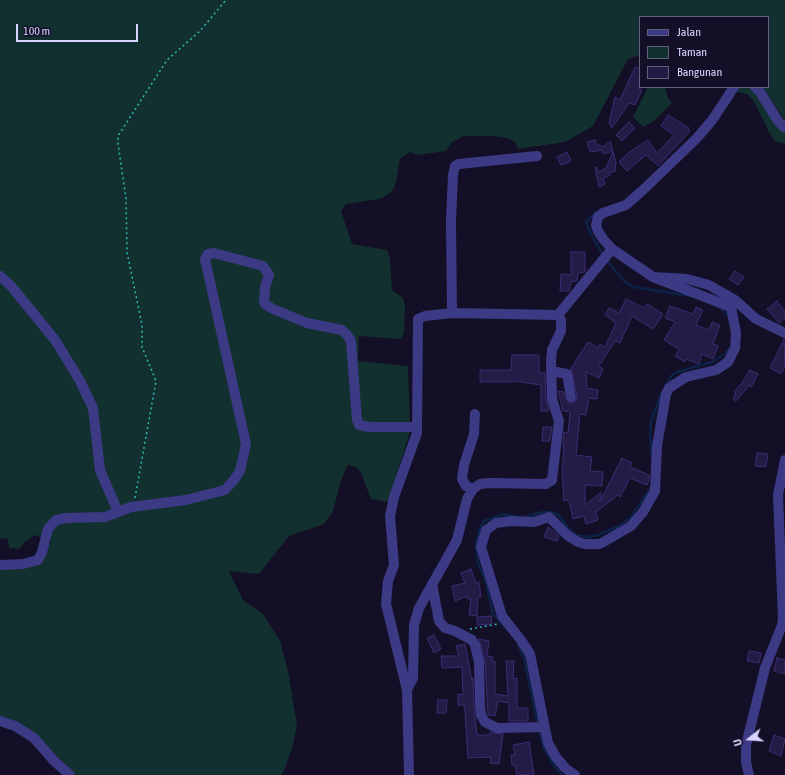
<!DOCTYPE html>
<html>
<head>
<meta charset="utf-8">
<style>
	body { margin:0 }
	#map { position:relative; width:785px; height:775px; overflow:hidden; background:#130f26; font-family:"Asap Condensed",sans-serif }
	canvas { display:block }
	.legend { position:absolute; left:639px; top:16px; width:130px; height:72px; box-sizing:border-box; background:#130f26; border:1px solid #625e7d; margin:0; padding:5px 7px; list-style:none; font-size:12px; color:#d9d4ff }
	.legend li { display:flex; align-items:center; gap:8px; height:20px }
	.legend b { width:20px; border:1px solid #625e7d }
	.north { position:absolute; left:729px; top:719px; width:40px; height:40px; -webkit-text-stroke:3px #130f26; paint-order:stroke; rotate:253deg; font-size:11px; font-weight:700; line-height:16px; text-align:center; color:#d9d4ff }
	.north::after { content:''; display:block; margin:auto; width:14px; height:18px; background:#d9d4ff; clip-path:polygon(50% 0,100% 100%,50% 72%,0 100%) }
	.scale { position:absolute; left:16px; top:24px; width:122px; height:18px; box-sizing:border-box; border:2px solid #d9d4ff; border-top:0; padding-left:5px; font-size:12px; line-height:14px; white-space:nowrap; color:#d9d4ff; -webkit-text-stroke:3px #130f26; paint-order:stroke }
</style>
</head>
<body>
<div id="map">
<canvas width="785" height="775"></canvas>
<ul class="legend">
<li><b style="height:5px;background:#3d3a85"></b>Jalan</li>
<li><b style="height:11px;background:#12302f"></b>Taman</li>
<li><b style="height:11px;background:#241b47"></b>Bangunan</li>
</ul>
<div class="north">U</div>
<div class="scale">100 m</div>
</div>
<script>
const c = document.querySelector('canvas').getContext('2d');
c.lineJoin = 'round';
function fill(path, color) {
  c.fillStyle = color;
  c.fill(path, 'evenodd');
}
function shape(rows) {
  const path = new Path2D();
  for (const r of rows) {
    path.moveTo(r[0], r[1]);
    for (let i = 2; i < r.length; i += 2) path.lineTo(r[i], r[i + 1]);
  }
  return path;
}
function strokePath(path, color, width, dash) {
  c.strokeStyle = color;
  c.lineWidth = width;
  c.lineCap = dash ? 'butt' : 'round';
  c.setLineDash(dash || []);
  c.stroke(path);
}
const green = shape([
	[0,0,785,0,785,121,763,87,768,87,768,17,640,17,640,55,628,59,593,126,565,142,518,149,515,142,508,138,492,136,464,136,452,142,446,151,417,155,410,152,400,159,396,182,393,190,387,195,380,199,346,204,341,211,352,244,387,250,390,259,392,290,403,298,405,306,404,332,401,339,359,336,358,361,408,366,410,432,388,502,371,499,361,473,356,467,348,465,341,480,333,511,324,524,289,536,259,574,229,571,243,600,263,614,280,641,288,671,297,726,292,749,282,775,75,775,57,758,0,717,0,569,46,553,51,541,35,535,24,542,20,549,9,548,8,539,0,538],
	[648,87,665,87,668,98,672,103,655,120,644,127,633,117],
	[737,87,753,87,785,130,785,144,775,141,769,132,754,101,747,94,737,92]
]);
const stream = shape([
	[596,212,586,222,591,234,603,255],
	[607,261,624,281,634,287,690,296],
	[720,308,729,317],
	[666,386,671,376,677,372,712,362,725,354,730,348],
	[652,459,650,433,651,421,662,392],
	[524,517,543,512,552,512,559,515,567,527,576,535,588,537,598,535,619,526,631,517,651,487],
	[508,631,493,614,485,579,478,563,476,543,480,528,484,521,503,514,519,517],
	[518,645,524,658,538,725],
	[539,730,544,748,555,767,562,775]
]);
const building = shape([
	[635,67,640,69,640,89,642,90,635,105,629,103,612,128,609,123,615,97,620,100,635,67],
	[668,115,689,128,688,130,690,131,658,166,646,155,627,171,619,162,628,153,648,140,657,153,674,135,661,126,668,115],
	[629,122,635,128,622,141,616,135,629,122],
	[595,140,596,144,603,147,610,141,613,151,603,154,602,150,590,152,587,142,595,140],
	[567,152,571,161,561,165,557,157,567,152],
	[613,152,616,162,615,172,610,172,610,175,603,179,605,184,599,187,595,168,597,167,599,172,606,168,613,152],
	[571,252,585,252,585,272,578,273,577,281,571,282,569,291,560,291,561,274,571,275,571,252],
	[735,271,744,277,738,285,729,279,735,271],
	[626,299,644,308,647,304,663,314,653,329,632,316,620,343,615,341,599,366,603,369,599,378,586,372,587,388,598,390,597,399,589,398,586,415,580,414,576,455,592,457,590,471,603,472,602,486,585,485,585,505,601,492,600,501,622,458,632,463,630,467,649,475,649,480,647,485,630,478,620,497,618,495,596,512,598,520,586,524,584,516,573,519,569,500,564,501,562,471,564,450,563,442,564,432,568,433,570,412,563,411,558,391,564,392,565,398,568,403,575,402,577,396,571,369,575,362,588,342,598,348,600,344,605,347,616,323,605,315,609,308,619,313,626,299],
	[777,301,785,312,785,318,779,323,767,309,777,301],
	[670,306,693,314,696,307,703,310,696,325,709,330,712,322,720,325,713,344,718,346,713,359,702,354,699,364,686,359,685,362,675,356,679,349,664,340,675,322,665,318,670,306],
	[784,339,785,366,781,374,770,368,784,339],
	[512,355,539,355,539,373,545,373,546,399,549,411,541,411,541,385,514,381,514,382,480,382,480,370,511,370,512,355],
	[750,370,758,374,751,387,749,385,736,401,733,399,736,393,734,392,742,383,750,370],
	[543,427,552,427,550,441,542,441,543,427],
	[757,453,768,454,766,467,755,466,757,453],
	[548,527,559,536,557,541,544,537,548,527],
	[471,569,476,583,479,582,481,597,478,597,477,616,469,615,471,599,468,599,467,596,455,601,452,586,465,583,461,573,471,569],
	[491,616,492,624,477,625,477,617,491,616],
	[434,635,441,649,434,653,427,638,434,635],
	[479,639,489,641,487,656,493,657,492,661,495,661,495,694,508,696,506,661,514,661,513,679,517,678,517,708,528,708,528,721,509,721,509,703,498,701,495,716,488,715,485,662,479,639],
	[465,644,472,681,473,678,474,706,477,735,490,735,490,732,503,734,499,764,490,763,491,757,468,758,465,712,464,705,458,705,458,694,463,695,462,667,442,668,441,656,459,656,456,646,465,644],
	[749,651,761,653,759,663,747,661,749,651],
	[777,658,785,660,785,674,774,671,777,658],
	[438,700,447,700,446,713,437,713,438,700],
	[774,735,785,739,781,756,769,751,774,735],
	[529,742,534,774,517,775,515,765,512,765,511,755,515,755,513,745,529,742]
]);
const path = shape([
	[135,498,156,381,142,347,142,325,127,252,126,198,118,144,118,136,167,60,200,31,226,0],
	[470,629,498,624]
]);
const minor = shape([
	[755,87,760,92,778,121,785,128],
	[612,249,603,239,598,231,596,225,598,217,603,213,626,205,643,190,697,138,713,119,734,87],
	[0,276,11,286,55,340,79,379,93,408,100,470,118,512,105,517,65,518,56,520,48,529,42,552,38,560,23,564,0,565],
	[452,313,451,221,453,175,455,166,459,164,537,156],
	[551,371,567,374,571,397],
	[473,489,466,486,462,479,464,465,474,434,475,414],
	[118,512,131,507,186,500,225,490,234,480,240,471,246,444,205,259,208,254,214,253,263,266,269,275,265,287,264,302,265,304,273,309,307,323,342,330,347,335,351,341,357,420,359,425,369,427,417,427],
	[432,584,439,621,445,628,455,631,472,640,475,645,479,662,480,705,481,715,485,722,497,728,544,727],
	[407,690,413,678,414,625,419,608,457,540,467,499,473,489,480,484,490,483,546,484,552,480,559,421,552,399,551,361,552,350,561,331,561,320,558,315,612,249,653,277,687,279,709,285,735,300,756,319,785,333],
	[0,721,15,726,34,738,54,761,70,775],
	[409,775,407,690,386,604,388,581,394,565,390,516,394,497,417,433,418,319,425,316,452,313,558,315],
	[575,775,565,768,556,757,548,743,530,654,521,640,502,616,481,547,486,530,496,523,511,521,534,522,549,517,567,535,578,542,585,544,600,544,631,526,643,512,655,491,657,446,666,394,669,388,686,377,716,370,728,362,735,348,736,333,731,307,653,277],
	[749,775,746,762,746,745,765,668,782,625,783,618,778,495,785,460]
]);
fill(green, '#12302f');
strokePath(stream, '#0c2248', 2.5);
fill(building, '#241b47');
strokePath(building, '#3b2d73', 1);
strokePath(path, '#2fb8b0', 1.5, [2, 3]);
strokePath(minor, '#3d3a85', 10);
</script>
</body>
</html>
